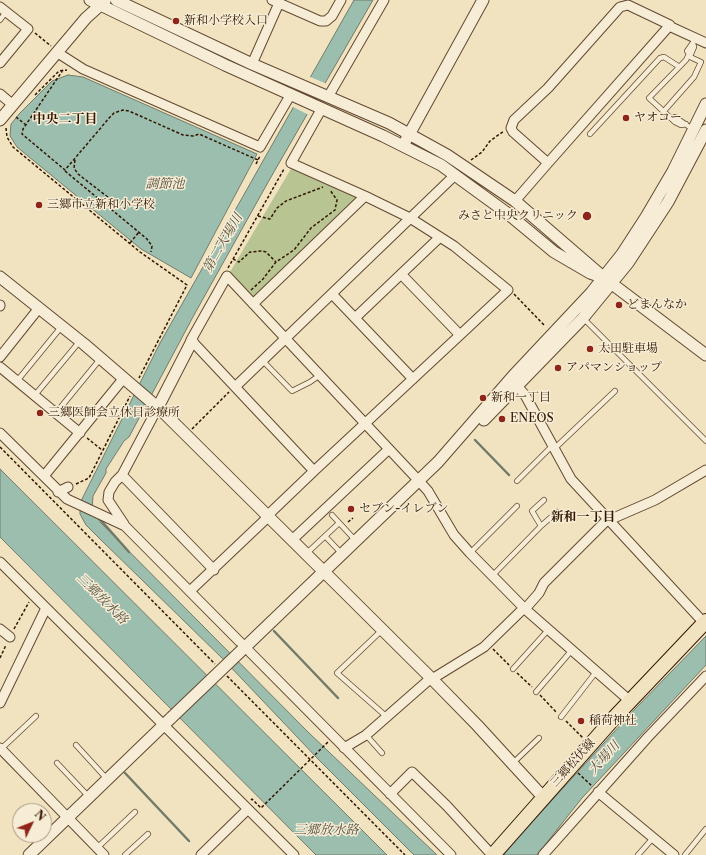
<!DOCTYPE html>
<html>
<head>
<meta charset="utf-8">
<style>
	body { margin:0 }
	#map { position:relative; width:706px; height:855px; overflow:hidden; background:#f2e3c0; font-family:"Libre Caslon Text",serif }
	canvas { display:block }
	.north { position:absolute; left:12px; top:803px; width:40px; height:40px; box-sizing:border-box; background:#f7edd6; border:1px solid #a89781; border-radius:50%; rotate:47deg; font-size:11px; font-weight:700; line-height:16px; text-align:center; color:#321601 }
	.north::after { content:''; display:block; margin:auto; width:14px; height:18px; background:#8f2418; clip-path:polygon(50% 0,100% 100%,50% 72%,0 100%) }
</style>
</head>
<body>
<div id="map">
<canvas width="706" height="855"></canvas>
<div class="north">N</div>
</div>
<script>
const c = document.querySelector('canvas').getContext('2d');
c.lineJoin = 'round';
function fill(path, color) {
  c.fillStyle = color;
  c.fill(path, 'evenodd');
}
function shape(rows) {
  const path = new Path2D();
  for (const r of rows) {
    path.moveTo(r[0], r[1]);
    for (let i = 2; i < r.length; i += 2) path.lineTo(r[i], r[i + 1]);
  }
  return path;
}
function strokePath(path, color, width, dash) {
  c.strokeStyle = color;
  c.lineWidth = width;
  c.lineCap = dash ? 'butt' : 'round';
  c.setLineDash(dash || []);
  c.stroke(path);
}
function drawText(font, color, halo, rows, align = 'center') {
  c.font = font + ' "Libre Caslon Text","Noto Serif JP",serif';
  c.lineWidth = 3;
  c.setLineDash([]);
  c.textBaseline = 'middle';
  c.strokeStyle = halo;
  c.fillStyle = color;
  for (const [text, x, y, turn = 0] of rows) {
    c.save();
    c.translate(x, y);
    c.rotate((+turn || 0) * Math.PI / 180);
    c.textAlign = isNaN(turn) ? turn : align;
    if (halo) c.strokeText(text, 0, 0);
    c.fillText(text, 0, 0);
    c.restore();
  }
}
const green = shape([
	[292,167,355,195,356,200,253,297,230,272]
]);
const water = shape([
	[354,0,373,0,271,177,194,315,129,437,124,441,106,469,106,473,93,496,92,510,101,523,308,732,437,855,414,855,318,759,224,660,100,539,86,525,80,514,80,503,160,343,354,0],
	[68,75,83,77,257,154,191,278,141,249,17,147,10,136,11,124,20,113,52,81,68,75],
	[0,469,387,855,316,855,0,537,0,469],
	[706,636,706,665,582,798,537,855,502,855,635,709,706,636]
]);
const pier = shape([
	[308,76,327,84,309,115,291,106]
]);
const stream = shape([
	[475,440,509,475],
	[98,517,129,552],
	[274,631,338,698],
	[125,773,189,841]
]);
const path = shape([
	[35,33,51,46],
	[63,70,23,129,22,134,65,170,110,117,114,113,123,110,129,111,183,135,193,136,199,134,258,160],
	[35,95,59,71,67,70],
	[16,117,26,125],
	[6,128,7,137,13,147,140,252,187,285,139,378],
	[75,160,74,168,78,174,118,205],
	[471,160,482,152,490,141,504,131],
	[256,164,260,156],
	[65,171,147,239,152,246,151,252],
	[258,216,270,219,277,208,286,201,323,187],
	[130,243,139,232],
	[233,259,239,262,250,252,262,251,266,252,276,262],
	[228,268,284,169],
	[251,290,263,279,276,262,294,250,311,228,335,210,337,200,330,190],
	[514,294,545,326],
	[192,429,229,392],
	[87,438,102,450],
	[0,447,215,664],
	[76,484,89,478,130,396],
	[348,522,353,518],
	[14,629,29,602],
	[493,649,509,665],
	[0,658,6,645],
	[517,673,532,687],
	[227,676,405,855],
	[540,695,557,713],
	[566,721,583,738],
	[578,773,592,786],
	[251,800,252,799,261,808,328,742]
]);
const service = shape([
	[0,20,6,12],
	[689,54,687,51,694,41],
	[664,111,694,77,701,62,688,56],
	[673,118,675,117,688,126],
	[686,124,681,125,675,122,649,98,686,60,689,54,691,54,694,47,693,43],
	[590,134,660,58,664,57,678,66],
	[583,318,706,441],
	[263,361,292,391,310,382,320,375],
	[17,381,62,326],
	[35,395,80,341],
	[56,413,101,358],
	[554,449,615,391],
	[517,481,552,446],
	[332,515,356,541],
	[541,526,557,512],
	[325,536,342,554],
	[307,553,339,523],
	[470,553,517,506],
	[492,576,541,526,532,511,544,500],
	[382,630,337,673,387,717],
	[513,669,549,629],
	[536,692,572,650],
	[561,717,596,672],
	[366,735,382,753],
	[76,745,107,779],
	[1,749,36,716],
	[57,763,89,797],
	[513,763,539,738],
	[97,848,135,812],
	[125,855,148,834],
	[638,855,653,838],
	[685,855,706,829]
]);
const minor = shape([
	[272,0,320,21,326,21,332,16,341,0],
	[0,7,28,29,0,63],
	[669,26,706,43],
	[58,53,83,69,260,147,291,94],
	[252,64,279,3],
	[0,94,13,105],
	[328,97,384,0],
	[322,108,291,163,365,196,410,218,454,246,508,290,460,335,401,274],
	[515,201,548,163,670,25,628,5,620,7,548,88,514,120,511,128,513,132,548,163],
	[332,294,413,379],
	[253,304,365,196],
	[0,305,0,306],
	[355,318,440,237],
	[0,357,39,308],
	[0,367,80,433],
	[513,381,525,395,571,479,704,623],
	[235,387,455,175],
	[0,433,67,499,125,526,451,855],
	[314,471,460,335],
	[122,475,214,570],
	[44,476,123,379],
	[58,492,68,487],
	[267,516,314,471,191,340,227,276,419,481,428,491,454,535,470,553,525,609,630,701],
	[609,520,655,500,706,470],
	[124,524,108,500,109,492,115,482,122,475,158,407],
	[292,540,389,449],
	[0,562,294,855],
	[190,591,268,517],
	[525,609,539,593,544,583,608,519],
	[0,629,10,637],
	[432,679,484,647,524,608],
	[0,703,46,608],
	[0,748,104,855],
	[344,748,366,735,431,678],
	[598,792,674,855],
	[390,794,412,772,447,806,492,855],
	[201,855,248,809],
	[543,855,648,737,706,676]
]);
const tertiary = shape([
	[90,0,225,65,383,136,441,165,507,213,554,252,590,273,599,276],
	[116,0,252,64,389,123,447,155,515,201,603,277,706,355],
	[0,120,86,18,105,1],
	[406,140,483,0],
	[0,277,84,344,163,412,432,679,477,725,543,797],
	[158,407,192,341],
	[484,420,583,318,628,263,668,202,706,130],
	[242,650,438,462,513,376,591,293,622,254,646,217,673,171,706,104],
	[29,855,172,717]
]);
const primary = shape([
	[493,855,614,718,706,621]
]);
const tertiaryBridge = shape([
	[172,717,242,650]
]);
const markers = [
	[176,21,4,"#8f2418"],
	[626,118,4,"#8f2418"],
	[39,205,4,"#8f2418"],
	[587,216,5,"#8f2418"],
	[619,305,4,"#8f2418"],
	[590,349,4,"#8f2418"],
	[558,368,4,"#8f2418"],
	[483,398,4,"#8f2418"],
	[40,413,4,"#8f2418"],
	[502,419,4,"#8f2418"],
	[351,509,4,"#8f2418"],
	[581,721,4,"#8f2418"]
];
const poiNames = [
	["新和小学校入口",184,21],
	["ヤオコー",634,118],
	["三郷市立新和小学校",47,205],
	["みさと中央クリニック",578,216,"right"],
	["どまんなか",627,305],
	["太田駐車場",598,349],
	["アパマンショップ",566,368],
	["新和一丁目",491,398],
	["三郷医師会立休日診療所",48,413],
	["ENEOS",510,419],
	["セブン-イレブン",359,509],
	["稲荷神社",589,721]
];
const streetNames = [
	["三郷松伏線",573,763,-48]
];
const neighbourhoodNames = [
	["中央二丁目",65,119],
	["新和一丁目",583,517]
];
const waterNames = [
	["調節池",165,184],
	["第二大場川",223,243,-60],
	["三郷放水路",102,599,45],
	["大場川",604,758,-48],
	["三郷放水路",326,830]
];
fill(green, '#b9c493');
fill(water, '#9cbeaf');
strokePath(water, '#727b69', 1);
fill(pier, '#f2e3c0');
strokePath(stream, '#727b69', 2.5);
strokePath(service, '#624931', 6);
strokePath(minor, '#624931', 11);
strokePath(tertiary, '#624931', 13);
strokePath(primary, '#321601', 16);
strokePath(path, '#321601', 1.5, [3, 2]);
strokePath(service, '#f7edd6', 4.5);
strokePath(minor, '#f7edd6', 9);
strokePath(tertiary, '#f7edd6', 11);
strokePath(primary, '#f2e3c0', 14);
strokePath(tertiaryBridge, '#624931', 13, []);
strokePath(tertiaryBridge, '#f7edd6', 11);
for (const [x, y, r, color] of markers) {
  const dot = new Path2D();
  dot.arc(x, y, r, 0, 2 * Math.PI);
  c.fillStyle = color;
  c.fill(dot);
  strokePath(dot, '#f7edd6', 1.5);
}
drawText('12px', '#321601', '#f7edd6', poiNames, 'left');
drawText('12px', '#321601', '#f7edd6', streetNames);
drawText('bold 13px', '#321601', '#f7edd6', neighbourhoodNames);
drawText('italic 13px', '#57513e', '#f7edd6', waterNames);
</script>
</body>
</html>
